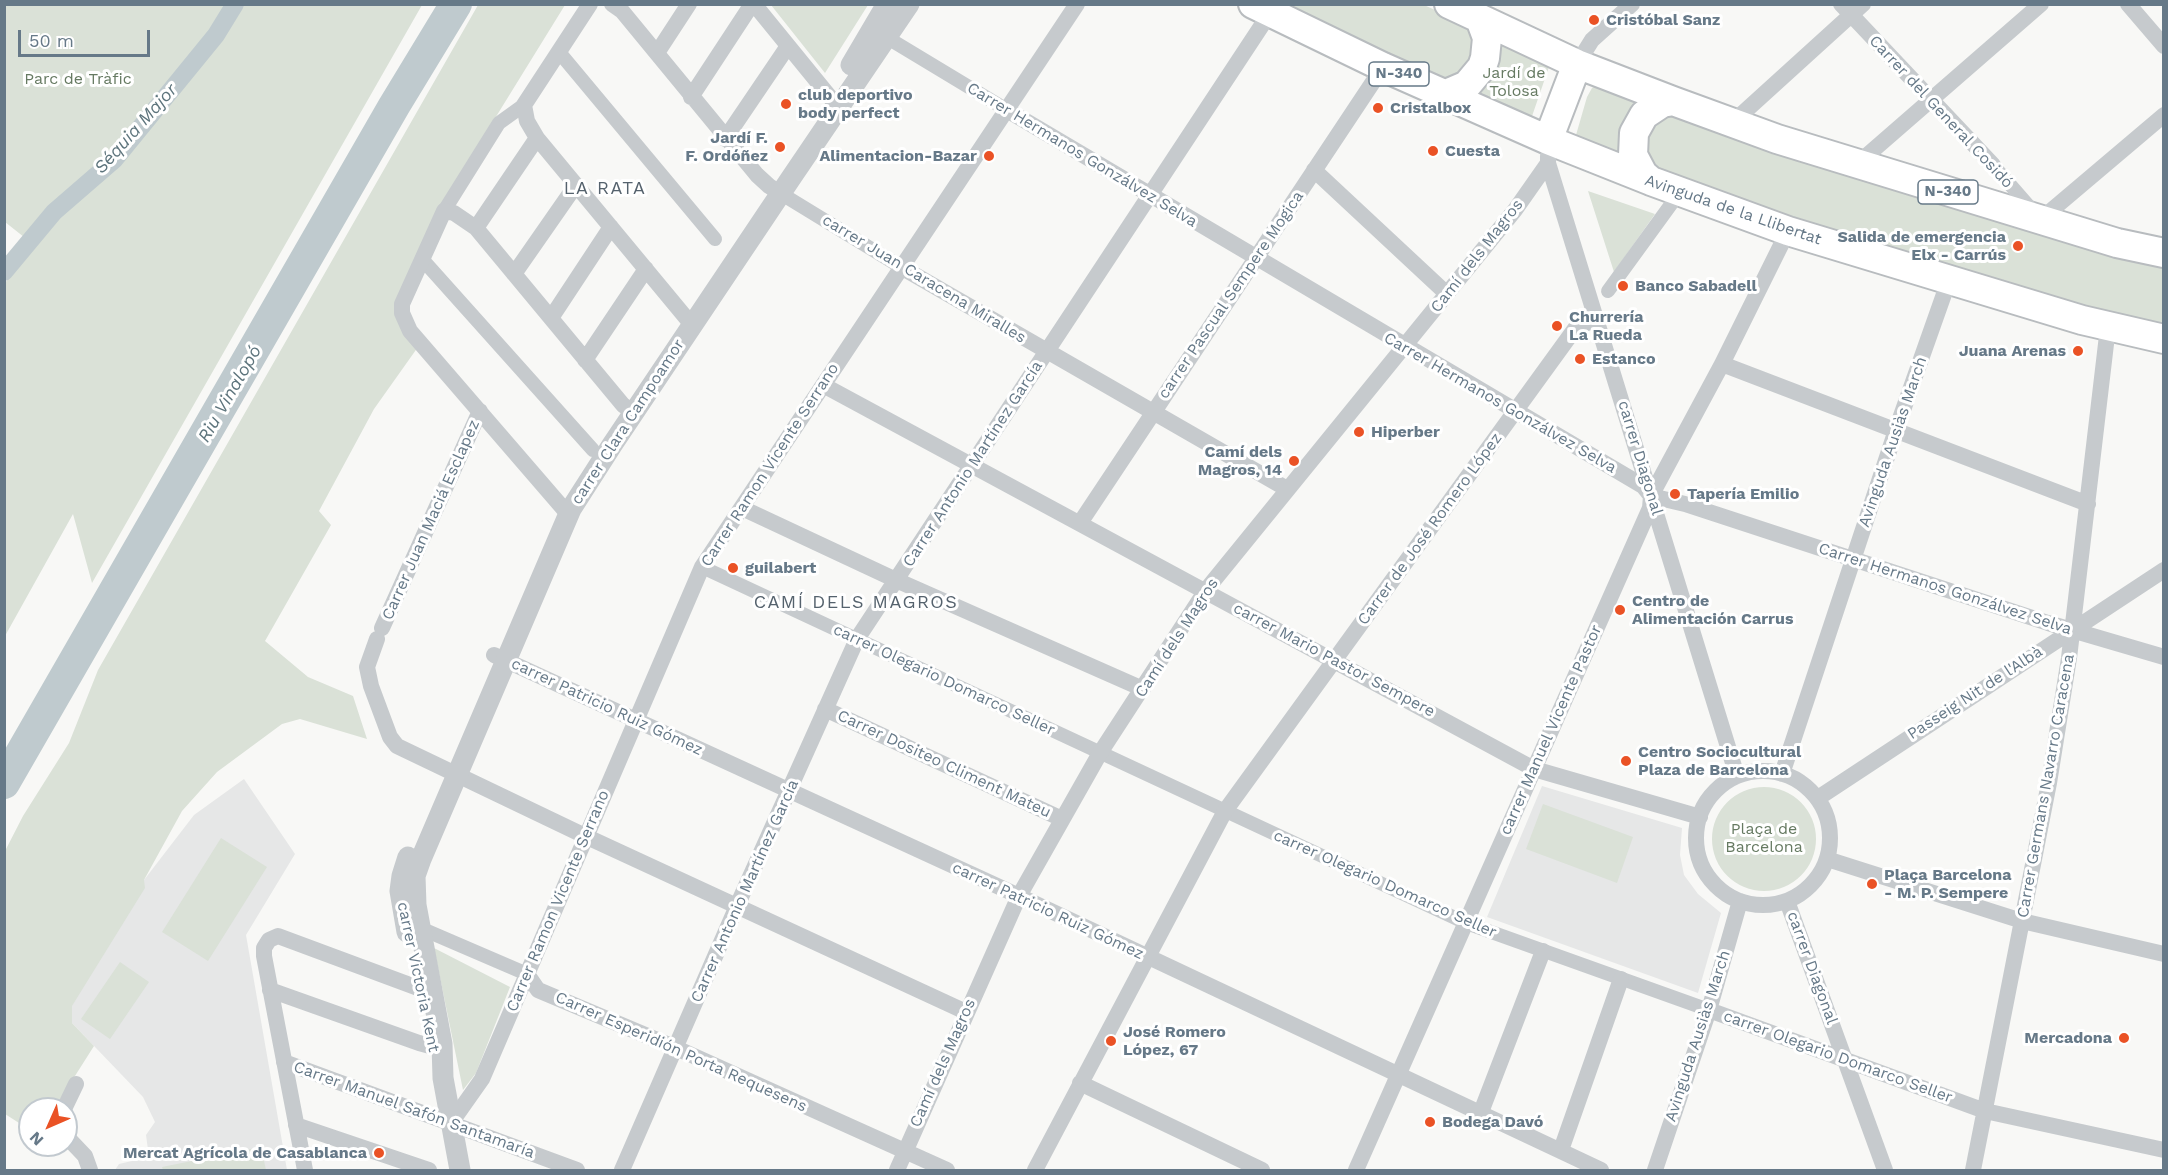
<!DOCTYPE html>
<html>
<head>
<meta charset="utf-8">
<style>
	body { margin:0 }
	#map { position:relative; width:2168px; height:1175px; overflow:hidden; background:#f8f8f6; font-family:"Work Sans",sans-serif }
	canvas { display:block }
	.frame { position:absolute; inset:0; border:6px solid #667988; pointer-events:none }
	.north { position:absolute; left:18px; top:1097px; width:60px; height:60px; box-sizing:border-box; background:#fff; border:2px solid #c2c9cf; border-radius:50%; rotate:225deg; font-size:16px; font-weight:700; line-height:24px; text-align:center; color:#667988 }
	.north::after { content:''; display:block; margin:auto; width:21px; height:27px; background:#ea5225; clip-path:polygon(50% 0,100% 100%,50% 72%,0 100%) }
	.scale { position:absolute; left:18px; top:30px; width:132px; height:27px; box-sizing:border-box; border:3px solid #667988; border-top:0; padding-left:8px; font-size:18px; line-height:21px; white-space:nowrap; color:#667988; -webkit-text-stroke:4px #fff; paint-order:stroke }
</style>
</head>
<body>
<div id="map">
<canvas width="2168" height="1175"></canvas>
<div class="frame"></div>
<div class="north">N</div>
<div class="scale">50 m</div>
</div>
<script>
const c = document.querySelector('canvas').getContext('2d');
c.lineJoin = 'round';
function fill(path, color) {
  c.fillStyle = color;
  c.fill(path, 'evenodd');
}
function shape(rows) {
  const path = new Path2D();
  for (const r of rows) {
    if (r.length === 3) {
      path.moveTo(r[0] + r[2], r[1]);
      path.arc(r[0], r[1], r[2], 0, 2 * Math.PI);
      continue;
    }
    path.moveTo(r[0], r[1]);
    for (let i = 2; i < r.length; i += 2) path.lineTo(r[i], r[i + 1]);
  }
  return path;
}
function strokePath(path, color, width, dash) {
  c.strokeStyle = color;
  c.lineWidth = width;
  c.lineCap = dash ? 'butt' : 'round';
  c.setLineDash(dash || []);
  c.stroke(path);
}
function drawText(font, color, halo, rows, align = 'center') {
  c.font = font + ' "Work Sans",sans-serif';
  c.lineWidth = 6;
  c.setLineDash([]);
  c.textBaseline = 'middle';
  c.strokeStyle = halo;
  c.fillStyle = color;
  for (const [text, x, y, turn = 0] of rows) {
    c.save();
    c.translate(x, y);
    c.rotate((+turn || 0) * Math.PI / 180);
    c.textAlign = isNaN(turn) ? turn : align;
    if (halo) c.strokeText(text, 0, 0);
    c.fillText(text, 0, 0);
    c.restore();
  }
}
const built = shape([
	[244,779,295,854,246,935,287,1170,115,1170,119,1164,149,1157,146,1135,155,1122,143,1097,72,1023,71,1006,144,880,194,815],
	[1542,786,1682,828,1680,855,1684,875,1698,894,1721,913,1698,993,1487,917]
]);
const green = shape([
	[4,5,422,5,92,583,73,514,5,636,5,283,34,245,5,222],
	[478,5,565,5,447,196,395,314,418,347,374,409,319,511,331,525,265,641,308,677,353,696,367,739,300,719,282,724,217,772,182,811,144,880,145,888,72,1006,72,1023,94,1046,54,1109,30,1109,30,1130,5,1114,4,853,23,816,69,743,98,670],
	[771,5,868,5,825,73],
	[1277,5,1424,5,1464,23,1475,33,1475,69,1444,85],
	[1492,38,1551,61,1530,122,1466,95],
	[1601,84,1646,101,1625,157,1583,143,1576,135,1587,97,1592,88],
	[1664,111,2163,260,2163,330,2107,318,1655,175,1638,135],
	[1588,191,1655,214,1614,272],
	[1764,839,52],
	[1543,804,1633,837,1617,883,1526,849],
	[221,838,267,867,208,961,162,932],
	[434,948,510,987,476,1073,463,1090],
	[120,962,149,982,110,1039,81,1019],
	[261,1147,266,1170,163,1170,162,1167]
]);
const canal = shape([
	[4,272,54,212,114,160,216,35,235,4]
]);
const river = shape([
	[4,783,394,106,456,4]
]);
const pedestrian = shape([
	[886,37,1007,110],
	[559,52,715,239],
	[1993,165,2033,211],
	[780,193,901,267],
	[444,211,499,123,524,105],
	[422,259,593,450],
	[1608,291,1680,192],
	[702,567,1466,923,1709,1010],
	[420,928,527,974]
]);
const minor = shape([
	[590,4,524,105,527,121,537,138,692,325],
	[612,4,622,11,757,175,769,186,780,193],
	[754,4,838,107],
	[1841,4,1993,165],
	[2128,4,2164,46],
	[657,53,689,4],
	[1577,64,1592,40,1632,4],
	[691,97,752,4],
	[1007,110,1643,486,1651,496,1685,504,2048,623,2164,657],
	[1732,123,1863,4],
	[725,139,788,46],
	[1548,156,1548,163,1737,776],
	[1856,165,2041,4],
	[1314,170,1447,294],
	[2040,220,2164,115],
	[476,228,537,138],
	[901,267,1287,489],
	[514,274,576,185],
	[551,318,611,227],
	[585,360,646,269],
	[1722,364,2088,504],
	[823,385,1534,769,1700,817],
	[742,508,896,580,1143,689],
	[568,514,410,331,402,313,402,304,444,211,454,213,476,228,623,405,634,413],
	[1080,523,1383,67],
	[382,628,480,411],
	[377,639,367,667,371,686,390,737,397,746,585,836,966,1012],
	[494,655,1019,896,1601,1170],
	[825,709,1062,819],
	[1763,838,67],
	[1782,774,1896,430,1949,280],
	[1818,798,2164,570],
	[1827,859,2022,921,2164,954],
	[1787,901,1885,1170],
	[527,974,538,990,676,1048,947,1170],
	[270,990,419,1043,430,1046,442,1044],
	[1709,1010,1985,1111,2164,1150],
	[284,1062,577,1170],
	[1080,1083,1262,1170],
	[64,1109,76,1084],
	[1481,1112,1543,951],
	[451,1123,482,1079,702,567,1077,4],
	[296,1125,429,1170],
	[66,1136,85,1156,90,1170],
	[1561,1150,1621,979],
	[305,1170,264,956,264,948,269,940,278,936,418,988],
	[622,1170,737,906,857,639,1270,13],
	[897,1170,1019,896,1100,753,1206,590,1515,210,1548,163],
	[1035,1170,1225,811,1577,326,1597,320],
	[1356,1170,1650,508,1651,496,1722,364,1788,231],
	[1655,1170,1709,1010,1740,901],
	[1973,1170,2049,783,2069,658,2108,327]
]);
const tertiary = shape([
	[851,65,887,4],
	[407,932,400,891,402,876,408,857],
	[460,1170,443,1078,442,1044,416,905,415,876,421,859,571,509,612,445,791,178,909,4]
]);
const trunk = shape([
	[1253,4,1383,67,1548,140,1651,181,1788,231,2082,320,2164,339],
	[1449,4,1577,64,1673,101,1777,139,2117,243,2164,253],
	[1446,94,1467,85,1482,67,1485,58,1487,38,1480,19],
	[1548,140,1577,64],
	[1651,181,1643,174,1633,155,1634,133,1644,115,1662,103,1673,101]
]);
const markers = [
	[1594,20,6,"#ea5225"],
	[786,104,6,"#ea5225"],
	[1378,108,6,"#ea5225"],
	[780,147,6,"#ea5225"],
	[1433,151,6,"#ea5225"],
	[989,156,6,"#ea5225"],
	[2018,246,6,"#ea5225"],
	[1623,286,6,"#ea5225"],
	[1557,326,6,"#ea5225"],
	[2078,351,6,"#ea5225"],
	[1580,359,6,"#ea5225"],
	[1359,432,6,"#ea5225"],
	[1294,461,6,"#ea5225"],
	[1675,494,6,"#ea5225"],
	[733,568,6,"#ea5225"],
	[1620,610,6,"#ea5225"],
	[1626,761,6,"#ea5225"],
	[1872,884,6,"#ea5225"],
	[2124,1038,6,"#ea5225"],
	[1111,1041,6,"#ea5225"],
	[1430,1122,6,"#ea5225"],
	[379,1153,6,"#ea5225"]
];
const shields = [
	[1399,74,60],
	[1948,192,60]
];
const shieldNames = [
	["N-340",1399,74],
	["N-340",1948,192]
];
const poiNames = [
	["Cristóbal Sanz",1606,20],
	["club deportivo",798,95],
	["body perfect",798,113],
	["Cristalbox",1390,108],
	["Jardí F.",768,138,"right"],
	["F. Ordóñez",768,156,"right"],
	["Cuesta",1445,151],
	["Alimentacion-Bazar",977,156,"right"],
	["Salida de emergencia",2006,237,"right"],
	["Elx - Carrús",2006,255,"right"],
	["Banco Sabadell",1635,286],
	["Churrería",1569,317],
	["La Rueda",1569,335],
	["Juana Arenas",2066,351,"right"],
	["Estanco",1592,359],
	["Hiperber",1371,432],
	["Camí dels",1282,452,"right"],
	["Magros, 14",1282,470,"right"],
	["Tapería Emilio",1687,494],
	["guilabert",745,568],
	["Centro de",1632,601],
	["Alimentación Carrus",1632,619],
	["Centro Sociocultural",1638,752],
	["Plaza de Barcelona",1638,770],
	["Plaça Barcelona",1884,875],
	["- M. P. Sempere",1884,893],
	["José Romero",1123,1032],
	["López, 67",1123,1050],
	["Mercadona",2112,1038,"right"],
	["Bodega Davó",1442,1122],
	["Mercat Agrícola de Casablanca",367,1153,"right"]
];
const parkNames = [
	["Jardí de",1514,73],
	["Tolosa",1514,91],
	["Parc de Tràfic",78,79],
	["Plaça de",1764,829],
	["Barcelona",1764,847]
];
const streetNames = [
	["Carrer del General Cosidó",1941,112,47],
	["Carrer Hermanos Gonzálvez Selva",1082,155,31],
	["Avinguda de la Llibertat",1733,210,19],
	["Camí dels Magros",1477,256,-52],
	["carrer Juan Caracena Miralles",924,279,31],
	["carrer Pascual Sempere Mogica",1231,295,-56],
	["Carrer Hermanos Gonzálvez Selva",1500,403,30],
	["carrer Clara Campoamor",628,422,-57],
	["Avinguda Ausiàs March",1893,442,-71],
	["carrer Diagonal",1640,458,73],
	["Carrer Antonio Martínez García",973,464,-57],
	["Carrer Ramon Vicente Serrano",770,465,-57],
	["Carrer Juan Maciá Esclapez",431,520,-66],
	["Carrer de José Romero López",1430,529,-54],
	["Carrer Hermanos Gonzálvez Selva",1945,589,18],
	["Camí dels Magros",1177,638,-57],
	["carrer Mario Pastor Sempere",1334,660,28],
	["carrer Olegario Domarco Seller",944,680,25],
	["Passeig Nit de l'Albà",1975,693,-33],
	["carrer Patricio Ruiz Gómez",607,707,25],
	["carrer Manuel Vicente Pastor",1551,730,-66],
	["Carrer Dositeo Climent Mateu",944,764,25],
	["Carrer Germans Navarro Caracena",2046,786,-80],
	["carrer Olegario Domarco Seller",1385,884,24],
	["Carrer Antonio Martínez García",745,891,-66],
	["Carrer Ramon Vicente Serrano",558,901,-67],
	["carrer Patricio Ruiz Gómez",1048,911,25],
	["carrer Diagonal",1812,968,70],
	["carrer Victoria Kent",418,977,78],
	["Avinguda Ausiàs March",1698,1036,-72],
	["Carrer Esperidión Porta Requesens",681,1052,24],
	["carrer Olegario Domarco Seller",1838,1057,20],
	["Camí dels Magros",943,1063,-66],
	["Carrer Manuel Safón Santamaría",414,1110,20]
];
const waterNames = [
	["Séquia Major",136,129,-48],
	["Riu Vinalopó",230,394,-60]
];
const neighbourhoodNames = [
	["LA RATA",605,189],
	["CAMÍ DELS MAGROS",856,603]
];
fill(built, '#e6e7e7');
fill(green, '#dae1d7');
strokePath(canal, '#bfcace', 18);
strokePath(river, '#bfcace', 32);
strokePath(trunk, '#b8bcbf', 32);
strokePath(pedestrian, '#c6cacd', 14);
strokePath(minor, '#c6cacd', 16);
strokePath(tertiary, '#c6cacd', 21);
strokePath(trunk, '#fff', 28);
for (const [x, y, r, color] of markers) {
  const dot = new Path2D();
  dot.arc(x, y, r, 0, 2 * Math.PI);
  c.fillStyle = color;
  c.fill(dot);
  strokePath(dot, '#fff', 2);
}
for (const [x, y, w] of shields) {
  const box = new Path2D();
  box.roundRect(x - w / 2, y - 12, w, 24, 4.5);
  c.fillStyle = '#fff';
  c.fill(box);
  strokePath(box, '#667988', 1.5);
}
drawText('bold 15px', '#667988', null, shieldNames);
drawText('bold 16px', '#667988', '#fff', poiNames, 'left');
drawText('16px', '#667a62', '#fff', parkNames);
drawText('16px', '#667988', '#fff', streetNames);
drawText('italic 18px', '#5d747c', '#fff', waterNames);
c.letterSpacing = '1.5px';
drawText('18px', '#55626d', '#fff', neighbourhoodNames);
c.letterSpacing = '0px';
</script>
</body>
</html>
